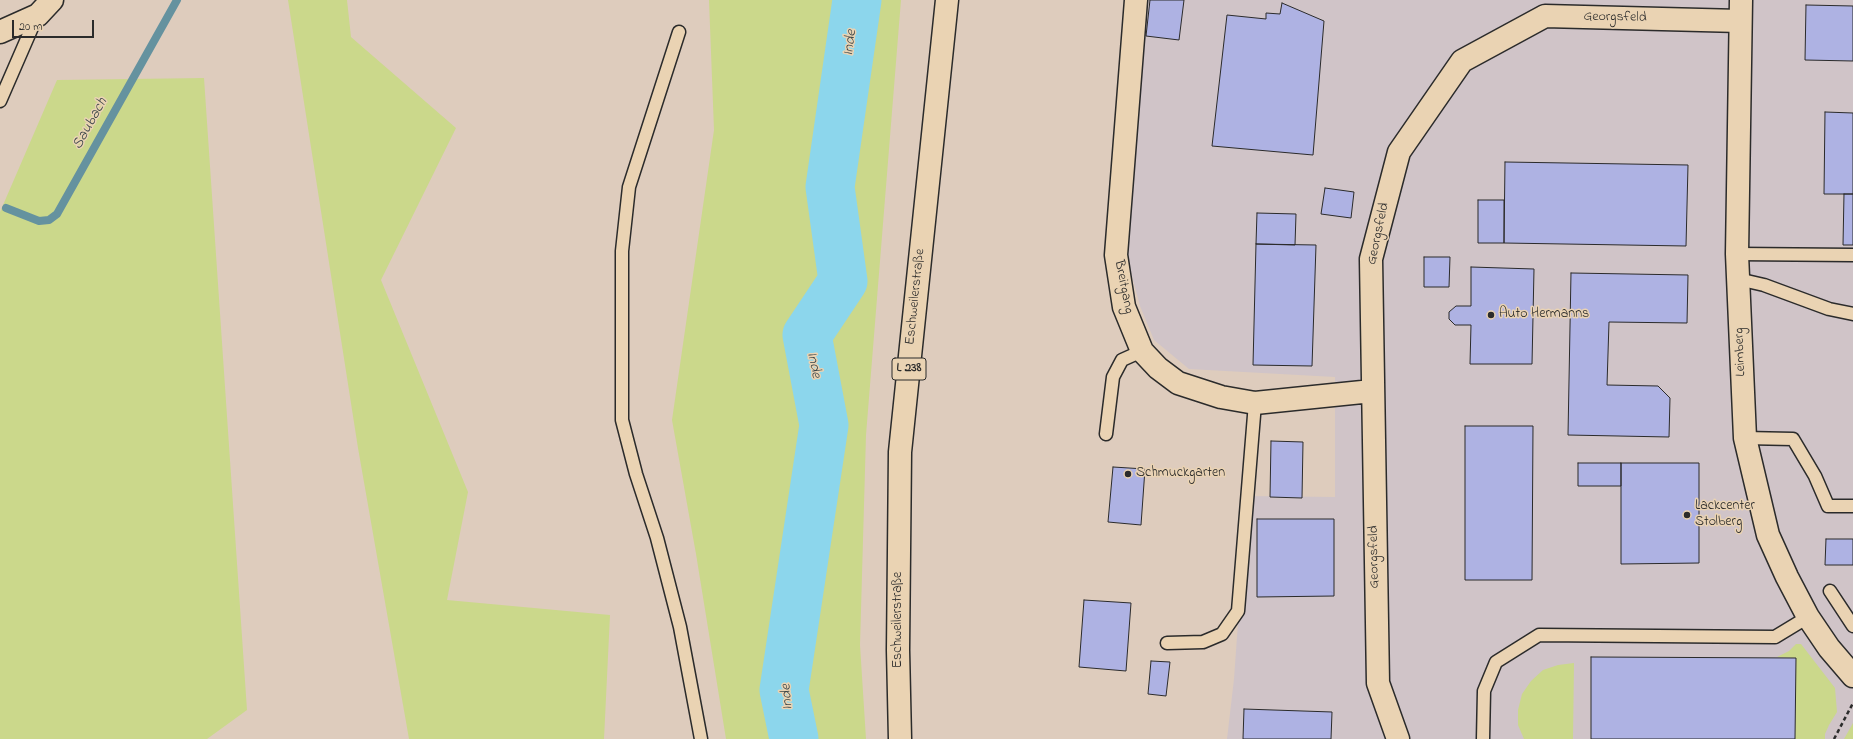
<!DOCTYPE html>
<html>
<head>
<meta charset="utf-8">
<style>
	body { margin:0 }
	#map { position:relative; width:1853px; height:739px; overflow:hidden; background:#deccbd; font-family:"Indie Flower",sans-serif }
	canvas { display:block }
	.scale { position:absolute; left:12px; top:20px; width:82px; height:18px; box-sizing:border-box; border:2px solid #2b2b2b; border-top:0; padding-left:5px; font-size:12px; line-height:14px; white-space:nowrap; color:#2b2b2b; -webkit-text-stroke:3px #ead3b3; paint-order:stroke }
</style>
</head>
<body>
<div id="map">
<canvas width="1853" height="739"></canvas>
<div class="scale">20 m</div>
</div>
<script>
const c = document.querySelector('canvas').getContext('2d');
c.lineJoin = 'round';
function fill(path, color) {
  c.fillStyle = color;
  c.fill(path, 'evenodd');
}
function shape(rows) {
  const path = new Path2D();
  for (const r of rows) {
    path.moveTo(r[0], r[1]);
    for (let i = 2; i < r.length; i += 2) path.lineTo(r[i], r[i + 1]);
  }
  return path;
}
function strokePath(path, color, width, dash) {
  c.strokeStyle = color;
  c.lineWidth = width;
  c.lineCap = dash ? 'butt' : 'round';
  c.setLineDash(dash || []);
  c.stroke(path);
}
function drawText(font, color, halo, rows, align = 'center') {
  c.font = font + ' "Indie Flower",sans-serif';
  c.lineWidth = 3;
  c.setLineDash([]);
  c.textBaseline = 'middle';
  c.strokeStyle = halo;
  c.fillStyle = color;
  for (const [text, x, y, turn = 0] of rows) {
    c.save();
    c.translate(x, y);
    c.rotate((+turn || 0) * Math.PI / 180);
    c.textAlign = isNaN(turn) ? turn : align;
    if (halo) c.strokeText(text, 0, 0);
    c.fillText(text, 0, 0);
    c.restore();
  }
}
const built = shape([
	[1145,0,1853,0,1853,739,1227,739,1234,679,1247,496,1335,497,1335,377,1189,369,1154,340,1140,306,1124,246]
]);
const green = shape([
	[288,0,347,0,351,37,456,128,381,280,468,492,447,600,610,615,604,739,409,739,358,448],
	[709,0,901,0,866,435,860,645,866,739,726,739,696,554,672,420,714,130],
	[204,78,247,710,207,739,0,739,0,212,57,80],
	[1796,644,1801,644,1835,688,1837,712,1829,725,1825,734,1825,739,1795,739,1796,658,1777,657,1789,651],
	[1574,663,1573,739,1524,739,1518,725,1518,710,1522,694,1531,681,1543,670,1558,665],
	[1853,723,1853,739,1844,739]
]);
const stream = shape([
	[6,208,39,221,49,220,57,214,177,0]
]);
const river = shape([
	[794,739,784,690,824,425,807,335,843,281,830,187,857,0]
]);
const building = shape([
	[1150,0,1184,0,1179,40,1146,36,1150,0],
	[1282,3,1324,21,1313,155,1212,146,1227,15,1266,19,1266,13,1280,14,1282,3],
	[1806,5,1853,6,1853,61,1805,60,1806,5],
	[1825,112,1853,113,1853,194,1824,194,1825,112],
	[1505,162,1688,165,1686,246,1504,243,1505,162],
	[1325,188,1354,192,1351,218,1321,214,1325,188],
	[1844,194,1853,194,1853,245,1843,245,1844,194],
	[1478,200,1504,200,1504,243,1478,243,1478,200],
	[1257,213,1296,214,1295,245,1256,244,1257,213],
	[1256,244,1316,245,1312,366,1253,365,1256,244],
	[1424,257,1450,257,1449,287,1424,287,1424,257],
	[1471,267,1534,269,1532,364,1470,364,1471,325,1455,325,1449,319,1449,312,1456,306,1471,306,1471,267],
	[1571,273,1688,275,1687,323,1609,322,1607,385,1658,386,1670,398,1669,437,1568,435,1571,273],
	[1465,426,1533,426,1532,580,1465,580,1465,426],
	[1271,441,1303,442,1302,498,1270,497,1271,441],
	[1578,463,1621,463,1621,486,1578,486,1578,463],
	[1621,463,1699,463,1699,563,1621,564,1621,463],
	[1113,467,1145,469,1141,525,1108,522,1113,467],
	[1257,519,1334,519,1334,596,1257,597,1257,519],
	[1826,539,1853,539,1853,565,1825,565,1826,539],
	[1084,600,1131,603,1126,671,1079,667,1084,600],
	[1591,657,1796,658,1795,739,1591,739,1591,657],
	[1151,661,1170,662,1166,696,1148,694,1151,661],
	[1244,709,1332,712,1331,739,1243,739,1244,709]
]);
const path = shape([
	[1834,739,1853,703]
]);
const service = shape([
	[679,32,629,187,622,251,622,420,636,474,657,538,680,627,701,739],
	[0,101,37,16],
	[1737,254,1853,255],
	[1738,279,1764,285,1829,309,1853,314],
	[1106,434,1113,377,1122,360,1142,351],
	[1745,438,1793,439,1815,476,1828,506,1853,506],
	[1830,591,1853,626],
	[1167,643,1203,642,1222,634,1238,611,1255,403],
	[1483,739,1484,691,1496,662,1539,635,1775,637,1808,617]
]);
const minor = shape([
	[1136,0,1116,255,1124,307,1142,351,1158,368,1178,383,1221,397,1255,403,1372,391],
	[1741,0,1737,254,1745,438,1768,535,1787,577,1808,617,1829,648,1853,676],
	[0,32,38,15,52,0],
	[1398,739,1378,683,1371,259,1399,152,1462,61,1545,16,1740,21]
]);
const primary = shape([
	[900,739,898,650,900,452,947,0]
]);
const markers = [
	[1491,315,4,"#2b2b2b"],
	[1128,474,4,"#2b2b2b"],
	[1687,515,4,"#2b2b2b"]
];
const shields = [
	[909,369,34]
];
const shieldNames = [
	["L 238",909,369]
];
const streetNames = [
	["Georgsfeld",1615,18,1],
	["Georgsfeld",1379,234,-78],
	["Breitgang",1123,287,79],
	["Eschweilerstraße",916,297,-84],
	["Leimberg",1741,352,-92],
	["Georgsfeld",1375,557,-91],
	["Eschweilerstraße",899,620,-90]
];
const poiNames = [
	["Auto Hermanns",1499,315],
	["Schmuckgarten",1136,474],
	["Lackcenter",1695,507],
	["Stolberg",1695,523]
];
const waterNames = [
	["Inde",851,43,-82],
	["Saubach",91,124,-61],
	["Inde",813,365,79],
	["Inde",788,697,-95]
];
fill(built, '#d0c4c8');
fill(green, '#cbd88b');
strokePath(stream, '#65929f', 8);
strokePath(river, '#8cd6ec', 49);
fill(building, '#aeb2e3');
strokePath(building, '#2b2b2b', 1);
strokePath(service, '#2b2b2b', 15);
strokePath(minor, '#2b2b2b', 25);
strokePath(primary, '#2b2b2b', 25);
strokePath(path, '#2b2b2b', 2.5, [4, 3]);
strokePath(service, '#ead3b3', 12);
strokePath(minor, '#ead3b3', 22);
strokePath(primary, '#ead3b3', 22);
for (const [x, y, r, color] of markers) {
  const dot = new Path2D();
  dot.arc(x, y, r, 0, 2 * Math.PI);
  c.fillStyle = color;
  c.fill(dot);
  strokePath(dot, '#ead3b3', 1.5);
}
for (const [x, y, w] of shields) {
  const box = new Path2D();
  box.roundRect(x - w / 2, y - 11, w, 22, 3);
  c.fillStyle = '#ead3b3';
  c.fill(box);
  strokePath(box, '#2b2b2b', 1);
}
drawText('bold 13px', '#2b2b2b', null, shieldNames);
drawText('14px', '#2b2b2b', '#ead3b3', streetNames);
drawText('14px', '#2b2b2b', '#ead3b3', poiNames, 'left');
drawText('italic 15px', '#3a4548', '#ead3b3', waterNames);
</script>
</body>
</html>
